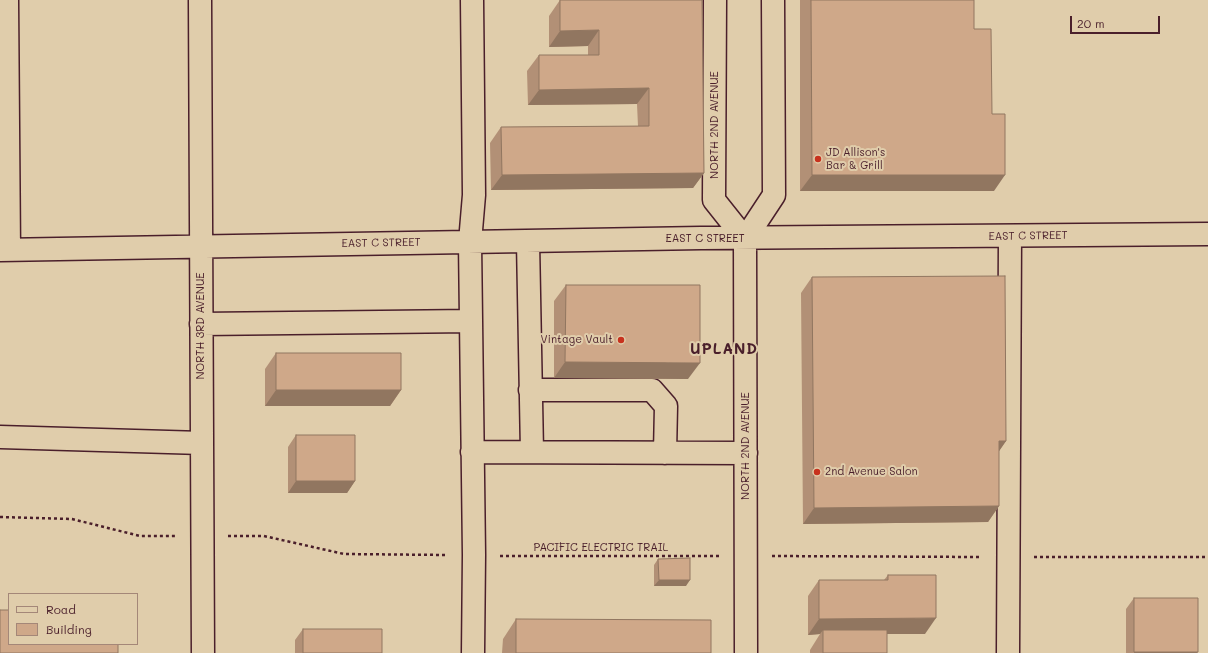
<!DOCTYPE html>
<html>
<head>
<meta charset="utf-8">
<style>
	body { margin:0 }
	#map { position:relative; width:1208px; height:653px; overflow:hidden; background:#e0cdab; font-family:Mali,sans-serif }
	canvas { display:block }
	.legend { position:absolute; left:8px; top:593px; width:130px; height:52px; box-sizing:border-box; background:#e0cdab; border:1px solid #a48778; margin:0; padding:5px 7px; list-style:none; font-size:12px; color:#4a1f2b }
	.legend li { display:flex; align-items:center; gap:8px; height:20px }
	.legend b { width:20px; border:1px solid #a48778 }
	.scale { position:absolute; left:1070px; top:16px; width:90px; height:18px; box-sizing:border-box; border:2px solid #4a1f2b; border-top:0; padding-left:5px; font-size:12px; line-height:14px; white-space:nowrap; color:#4a1f2b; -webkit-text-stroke:3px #e0cdab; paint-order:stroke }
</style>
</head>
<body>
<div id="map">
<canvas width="1208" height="653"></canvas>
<ul class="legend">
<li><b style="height:5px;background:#e0cdab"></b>Road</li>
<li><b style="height:11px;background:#cfa889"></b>Building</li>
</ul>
<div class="scale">20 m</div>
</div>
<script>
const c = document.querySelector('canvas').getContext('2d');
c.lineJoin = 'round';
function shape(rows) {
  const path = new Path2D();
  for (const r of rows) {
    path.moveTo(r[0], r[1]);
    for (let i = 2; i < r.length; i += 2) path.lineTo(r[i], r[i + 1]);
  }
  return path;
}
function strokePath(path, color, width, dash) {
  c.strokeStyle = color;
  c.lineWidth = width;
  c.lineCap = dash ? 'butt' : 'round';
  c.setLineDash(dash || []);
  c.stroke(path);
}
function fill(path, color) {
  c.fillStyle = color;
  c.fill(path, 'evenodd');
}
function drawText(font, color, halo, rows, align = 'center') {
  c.font = font + ' Mali,sans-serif';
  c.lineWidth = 4;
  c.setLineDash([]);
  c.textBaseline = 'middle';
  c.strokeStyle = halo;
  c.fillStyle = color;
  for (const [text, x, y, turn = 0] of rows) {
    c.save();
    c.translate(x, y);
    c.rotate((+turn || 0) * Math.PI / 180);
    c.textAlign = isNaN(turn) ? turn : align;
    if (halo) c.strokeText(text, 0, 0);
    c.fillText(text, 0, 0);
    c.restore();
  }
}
const path = shape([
	[0,517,72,519,140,536,175,536],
	[228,536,264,536,344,554,447,555],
	[500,556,719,556],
	[772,556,981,557],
	[1034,557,1208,557]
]);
const minor = shape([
	[7,0,9,250],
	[200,0,203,653],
	[472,0,474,195,470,242,474,555,473,653],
	[715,0,714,200,745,239],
	[528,242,532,452],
	[0,250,701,238,1208,234],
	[201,324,471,321],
	[530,390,652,390,666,406,665,453],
	[0,437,202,443],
	[472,452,746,453],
	[746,653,745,239,774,195,773,0],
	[1008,653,1010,237]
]);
const wall = shape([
	[560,0,702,0,704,173,693,188,491,190,490,143,501,127,638,126,637,104,528,105,527,71,539,55,588,55,588,46,549,47,549,16],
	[800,0,974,0,974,29,992,114,994,191,800,191],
	[812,277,1006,441,999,451,999,506,988,522,803,524,801,293],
	[566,285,688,379,554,378,554,301],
	[276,353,401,390,390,406,265,406,265,369],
	[296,435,355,481,347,493,288,493,288,447],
	[658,559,686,586,654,586,654,565],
	[888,575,925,634,887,634,887,653,810,653,810,650,820,634,808,635,808,596,819,580,884,580],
	[1134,598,1197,653,1126,653,1126,609],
	[516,619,711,653,502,653,503,639],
	[303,629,382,653,295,653,295,640]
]);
const shadedWall = shape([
	[599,30,588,46,549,47,560,31],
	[649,88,637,104,528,105,539,90],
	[704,173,693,188,491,190,502,175],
	[812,175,1005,175,994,191,800,191],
	[565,362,700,363,688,379,554,378],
	[276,390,401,390,390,406,265,406],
	[999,441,1006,441,995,457],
	[296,481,355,481,347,493,288,493],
	[999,506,988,522,803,524,814,508],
	[659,580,690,580,686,586,654,586],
	[936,618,925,634,823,634,823,630,820,634,808,635,819,619],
	[1134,652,1198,652,1197,653,1134,653]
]);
const building = shape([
	[560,0,702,0,704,173,502,175,501,127,649,126,649,88,539,90,539,55,599,55,599,30,560,31,560,0],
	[811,0,974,0,974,29,991,29,992,114,1005,114,1005,175,812,175,811,0],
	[1005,276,1006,441,999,441,999,506,814,508,812,277,1005,276],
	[566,285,700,285,700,363,565,362,566,285],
	[276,353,401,353,401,390,276,390,276,353],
	[296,435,355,435,355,481,296,481,296,435],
	[690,558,690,580,659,580,658,559,690,558],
	[888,575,936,575,936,618,819,619,819,580,888,580,888,575],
	[1134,598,1198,598,1198,652,1134,652,1134,598],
	[0,610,9,610,9,644,118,644,118,653,0,653,0,610],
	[516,619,711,620,711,653,516,653,516,619],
	[303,629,382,629,382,653,303,653,303,629],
	[823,630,887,630,887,653,823,653,823,630]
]);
const markers = [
	[818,159,4,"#c8321e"],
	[621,340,4,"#c8321e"],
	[817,472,4,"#c8321e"]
];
const streetNames = [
	["NORTH 2ND AVENUE",715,125,-90],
	["EAST C STREET",1028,236,-1],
	["EAST C STREET",705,239],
	["EAST C STREET",381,243,-1],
	["NORTH 3RD AVENUE",201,326,-90],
	["NORTH 2ND AVENUE",746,446,-90],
	["PACIFIC ELECTRIC TRAIL",601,548]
];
const poiNames = [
	["JD Allison's",826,153],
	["Bar & Grill",826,166],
	["Vintage Vault",613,340,"right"],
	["2nd Avenue Salon",825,472]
];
const districtNames = [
	["UPLAND",724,349]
];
strokePath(minor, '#4a1f2b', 25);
strokePath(path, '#4a1f2b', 2.5, [3, 3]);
strokePath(minor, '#e0cdab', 22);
fill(wall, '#b29076');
fill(shadedWall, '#917660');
fill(building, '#cfa889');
strokePath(building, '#917660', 1);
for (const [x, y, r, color] of markers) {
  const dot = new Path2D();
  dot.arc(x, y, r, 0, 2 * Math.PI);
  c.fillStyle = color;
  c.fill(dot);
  strokePath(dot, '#e0cdab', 1.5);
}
drawText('11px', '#4a1f2b', '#e0cdab', streetNames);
drawText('11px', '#4a1f2b', '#e0cdab', poiNames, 'left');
c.letterSpacing = '1px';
drawText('bold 15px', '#4a1f2b', '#e0cdab', districtNames);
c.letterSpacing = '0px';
</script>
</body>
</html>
